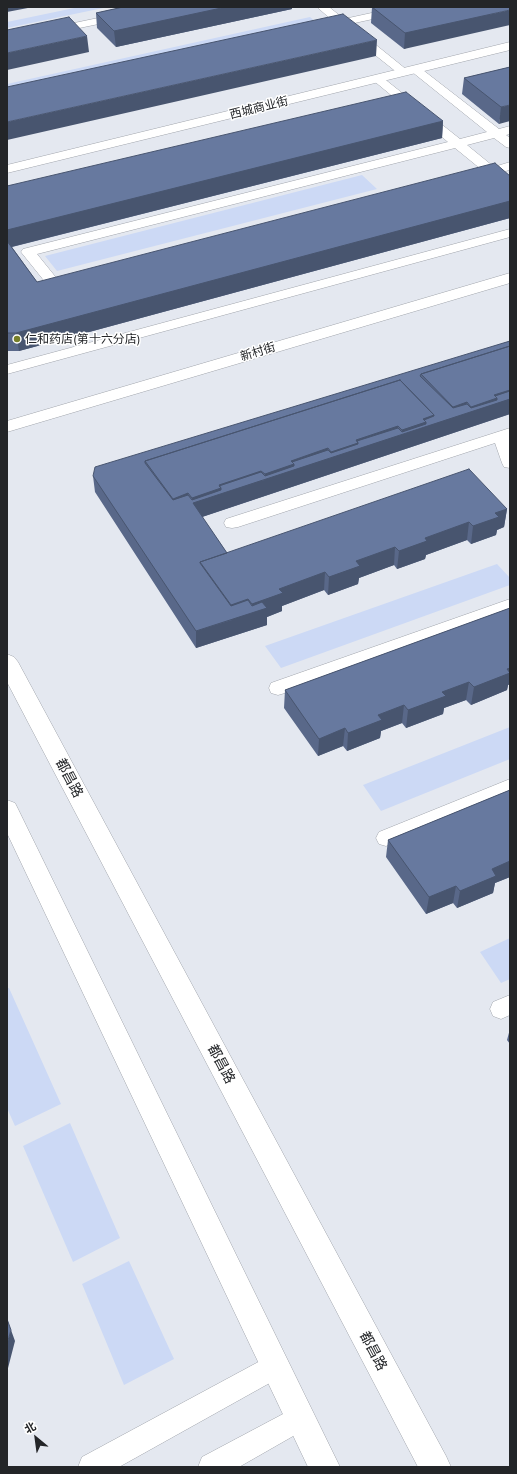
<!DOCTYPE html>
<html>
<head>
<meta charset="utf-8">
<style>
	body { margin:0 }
	#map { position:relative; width:517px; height:1474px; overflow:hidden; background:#e4e8f0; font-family:Mulish,"Noto Sans SC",sans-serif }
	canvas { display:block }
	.frame { position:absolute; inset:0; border:8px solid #232528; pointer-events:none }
	.north { position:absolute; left:16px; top:1418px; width:40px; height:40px; -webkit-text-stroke:3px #fff; paint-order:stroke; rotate:331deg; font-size:11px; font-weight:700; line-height:16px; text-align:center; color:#232528 }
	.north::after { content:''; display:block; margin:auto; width:14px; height:18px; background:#232528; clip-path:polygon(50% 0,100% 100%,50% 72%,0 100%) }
</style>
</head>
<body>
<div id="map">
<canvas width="517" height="1474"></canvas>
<div class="frame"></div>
<div class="north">北</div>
</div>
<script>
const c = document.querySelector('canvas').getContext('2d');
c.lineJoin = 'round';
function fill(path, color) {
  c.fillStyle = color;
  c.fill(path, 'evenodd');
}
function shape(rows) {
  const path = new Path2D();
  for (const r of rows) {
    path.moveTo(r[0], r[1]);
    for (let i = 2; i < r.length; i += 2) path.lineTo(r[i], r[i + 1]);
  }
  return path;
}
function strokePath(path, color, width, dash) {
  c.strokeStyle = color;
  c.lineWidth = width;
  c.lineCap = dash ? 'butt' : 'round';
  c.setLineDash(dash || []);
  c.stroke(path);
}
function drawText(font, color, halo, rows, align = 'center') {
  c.font = font + ' Mulish,"Noto Sans SC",sans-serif';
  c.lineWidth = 3;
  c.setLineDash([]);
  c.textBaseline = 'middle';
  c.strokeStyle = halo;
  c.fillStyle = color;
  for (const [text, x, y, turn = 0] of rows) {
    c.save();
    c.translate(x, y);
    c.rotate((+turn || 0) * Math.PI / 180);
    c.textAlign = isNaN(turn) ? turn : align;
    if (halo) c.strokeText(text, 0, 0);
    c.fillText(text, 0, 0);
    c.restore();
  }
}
const green = shape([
	[79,7,108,7,7,28,7,22],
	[310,17,316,22,7,91,7,84],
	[362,175,377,189,57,271,45,256],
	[497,564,510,578,510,585,281,668,265,646],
	[510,727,510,759,381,811,363,785],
	[510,938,510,979,501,983,480,952],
	[7,988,9,988,61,1104,15,1126,7,1108],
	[70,1123,120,1238,73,1262,23,1146],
	[129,1261,174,1359,124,1385,82,1284]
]);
const lane = shape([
	[151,7,171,7,166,10,7,43,7,37,151,7],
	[317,7,329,7,344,19,399,7,419,7,414,10,350,24,407,70,409,72,407,74,399,74,340,27,327,29,323,28,322,26,323,24,333,21,317,7],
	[415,66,419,67,499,129,510,126,510,134,506,135,510,138,510,148,506,147,494,138,467,145,494,167,510,162,510,170,501,172,510,180,510,190,506,189,489,175,476,179,472,178,470,175,472,172,482,170,455,148,37,254,58,280,71,277,76,278,78,281,76,284,55,289,50,288,21,252,23,249,448,142,374,81,372,79,374,77,382,77,460,139,487,132,411,71,409,69,411,67,415,66],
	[510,229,510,237,7,374,7,365,510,229],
	[510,428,509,439,510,468,504,467,502,463,495,443,238,527,232,528,226,527,224,523,226,519,510,428],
	[510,599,510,612,285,693,278,695,271,693,269,688,271,683,510,599],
	[510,779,510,795,386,846,379,844,376,838,379,832,510,779],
	[510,995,510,1015,501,1019,493,1016,490,1009,493,1002,510,995],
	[275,1353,284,1357,288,1366,284,1375,119,1467,78,1467,82,1457,275,1353],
	[300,1405,309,1409,313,1418,309,1427,239,1467,198,1467,202,1457,300,1405]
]);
const street = shape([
	[510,42,510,50,7,173,7,165,510,42]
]);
const secondary = shape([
	[510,273,510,283,7,432,7,421,510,273],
	[7,654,14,657,18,662,446,1456,451,1467,418,1467,7,682,7,654],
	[7,800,15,803,18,809,340,1467,308,1467,7,833,7,800]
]);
const wall = shape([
	[123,7,292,7,292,9,116,47,97,28,96,13],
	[372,7,510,7,404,49,371,23],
	[510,67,499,124,462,94,464,78],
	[443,121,442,138,12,247,37,282,510,176,510,218,19,351,7,351,7,186],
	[510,341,510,414,202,517,227,553,507,509,504,527,497,530,496,535,471,544,467,540,426,555,425,559,397,569,394,565,359,578,358,584,328,595,324,590,282,606,282,611,267,617,267,625,196,648,95,492,93,476],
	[510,608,510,684,508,685,507,690,471,705,466,700,444,708,443,714,406,728,402,723,381,731,380,738,347,751,343,746,318,756,284,708,285,690],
	[510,790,510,877,495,883,493,893,457,908,453,903,426,914,386,857,388,840],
	[510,1029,510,1044,507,1040]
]);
const shadedWall = shape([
	[7,7,33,7,7,12],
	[226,7,292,7,292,9,116,47,114,31],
	[510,10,510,25,404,49,405,33],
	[87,36,89,52,7,70,7,53],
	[377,40,376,56,7,140,7,122],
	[510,105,510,121,499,124,501,107],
	[443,121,442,138,7,248,7,230],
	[510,201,510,218,19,351,16,333],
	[510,390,510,414,193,520,192,498,219,485,261,471,261,481,265,480,265,474,291,461,328,448,327,459,331,458,331,452,356,440,398,426,397,436,401,435,402,430,423,419,434,415,452,418,453,407,467,402,465,413,470,412,471,407,494,395],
	[188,493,189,511,174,517,173,499],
	[507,509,504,527,497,530,496,535,471,544,473,526,495,513],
	[469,522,467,540,426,555,425,559,397,569,399,551,425,538],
	[395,547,394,565,359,578,358,584,328,595,329,577,356,561],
	[325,572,324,590,282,606,282,611,267,617,267,625,196,648,196,631,232,620,231,605,248,599,248,614,252,613,252,604,279,589],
	[510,668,510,684,508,685,507,690,471,705,474,687],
	[469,682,466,700,444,708,443,714,406,728,408,710,442,692],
	[404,705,402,723,381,731,380,738,347,751,348,733,378,715],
	[345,728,343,746,318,756,319,739],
	[510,861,510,877,495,883,493,893,457,908,460,891,492,869],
	[456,886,453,903,426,914,429,897],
	[11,1330,15,1341,7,1372,7,1344]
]);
const building = shape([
	[123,7,226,7,114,31,96,13,123,7],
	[372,7,510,7,510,10,405,33,372,7],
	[343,14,377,40,7,122,7,87,343,14],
	[69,17,87,36,7,53,7,30,69,17],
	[510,67,510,105,501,107,464,78,510,67],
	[406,92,443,121,7,230,7,186,406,92],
	[495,163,510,176,510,201,16,333,7,333,7,241,37,282,495,163],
	[510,341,510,346,421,374,420,376,453,408,467,404,471,408,497,400,497,398,495,396,510,391,510,399,193,503,227,553,200,562,200,563,231,606,248,600,252,606,262,602,267,608,196,631,93,476,95,467,510,341],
	[400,380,434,415,434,416,424,420,426,422,426,424,402,432,398,428,357,441,358,443,358,444,331,453,328,450,292,462,294,464,294,466,265,476,261,472,219,486,221,488,221,490,192,500,188,495,173,500,145,463,145,461,400,380],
	[510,346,510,390,494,395,497,398,471,407,467,402,453,407,421,374,510,346],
	[400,380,434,415,423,419,426,422,402,430,398,426,356,440,358,443,331,452,328,448,291,461,294,464,265,474,261,471,219,485,221,488,192,498,188,493,173,499,145,461,400,380],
	[469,469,507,509,495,513,499,517,473,526,469,522,425,538,427,541,399,551,395,547,356,561,360,566,329,577,325,572,279,589,283,593,252,604,248,599,231,605,200,562,469,469],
	[510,608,510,668,507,669,510,673,474,687,469,682,442,692,446,696,408,710,404,705,378,715,382,720,348,733,345,728,319,739,285,690,510,608],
	[510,790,510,861,492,869,496,876,460,891,456,886,429,897,388,840,510,790],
	[7,1319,11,1330,7,1344,7,1319]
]);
const markers = [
	[17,339,4,"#777f2a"]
];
const farStreetnames = [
	["西城商业街",259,108,-14],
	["新村街",258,352,-17]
];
const farPoinames = [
	["仁和药店(第十六分店)",25,339]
];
const streetNames = [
	["都昌路",69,778,62],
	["都昌路",221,1064,62],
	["都昌路",373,1351,62]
];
fill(green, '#ccd9f5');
strokePath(lane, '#a1a5ac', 1);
strokePath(street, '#a1a5ac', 1);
strokePath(secondary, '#a1a5ac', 1);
fill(lane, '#fff');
fill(street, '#fff');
fill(secondary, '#fff');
fill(wall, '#596889');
fill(shadedWall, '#48556f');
fill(building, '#67799f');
strokePath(building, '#48556f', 1);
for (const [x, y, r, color] of markers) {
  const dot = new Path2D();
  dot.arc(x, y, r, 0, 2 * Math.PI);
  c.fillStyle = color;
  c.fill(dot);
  strokePath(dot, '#fff', 1.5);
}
drawText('12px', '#232528', '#fff', farStreetnames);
drawText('12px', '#232528', '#fff', farPoinames, 'left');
drawText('14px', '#232528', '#fff', streetNames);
</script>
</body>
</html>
